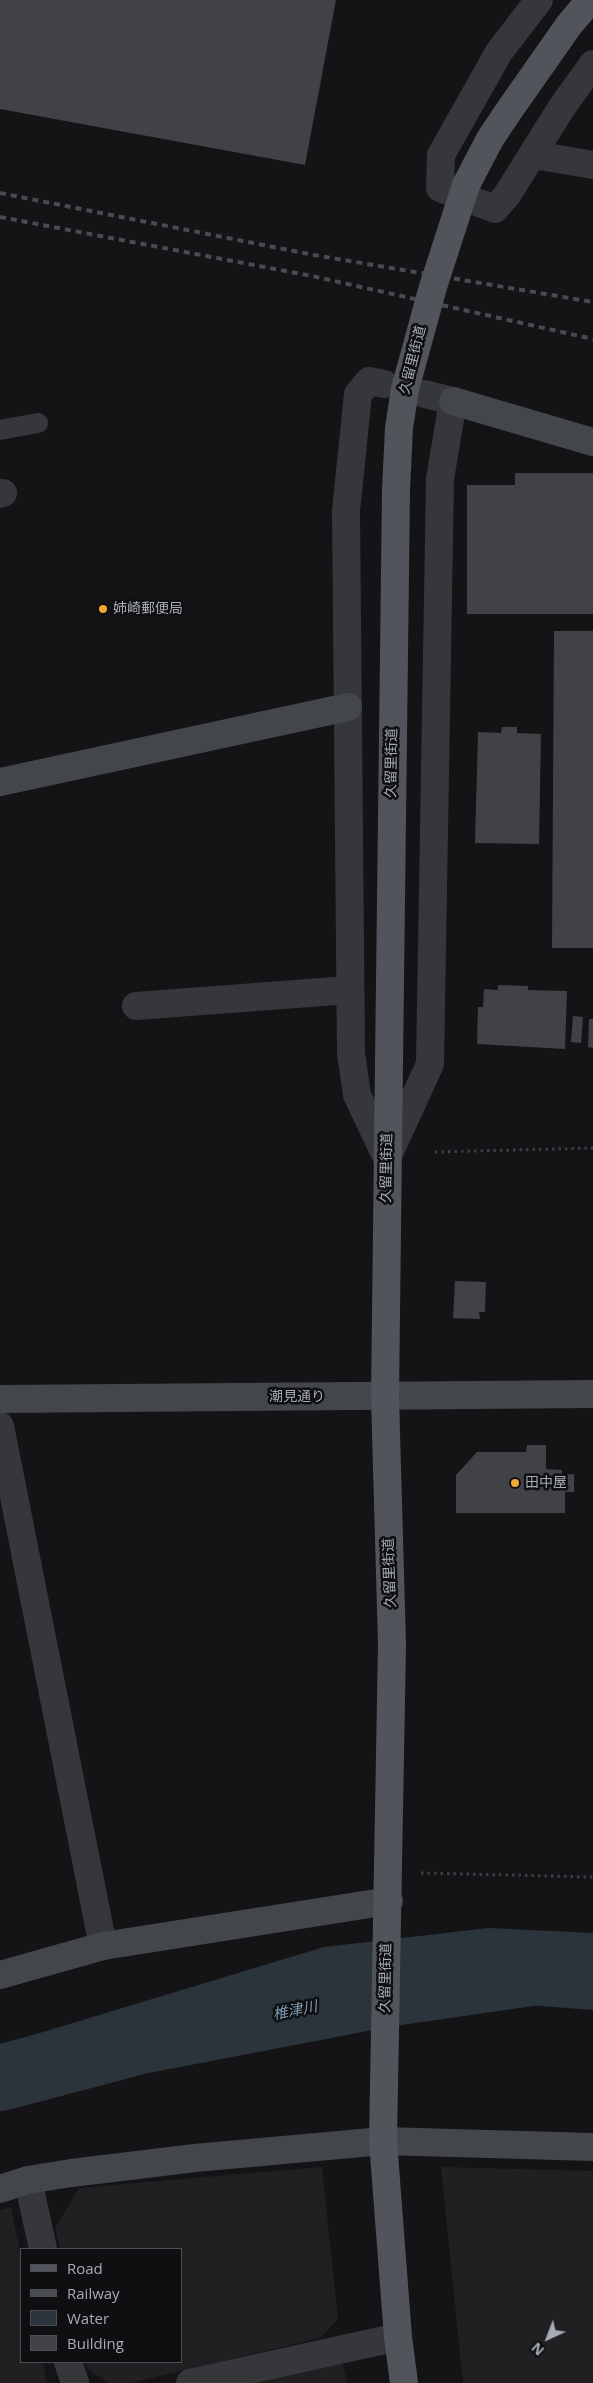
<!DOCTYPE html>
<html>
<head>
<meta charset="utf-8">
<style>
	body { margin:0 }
	#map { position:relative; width:593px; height:2383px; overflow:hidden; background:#141416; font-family:"Open Sans",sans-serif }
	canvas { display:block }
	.legend { position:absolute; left:20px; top:2248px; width:162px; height:115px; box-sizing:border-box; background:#0f0f11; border:1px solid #4b4e53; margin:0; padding:6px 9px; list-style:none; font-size:15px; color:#a6acb6 }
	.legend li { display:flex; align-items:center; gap:10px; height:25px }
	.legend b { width:25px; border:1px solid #4b4e53 }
	.north { position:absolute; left:523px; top:2313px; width:50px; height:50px; -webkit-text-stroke:4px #0f0f11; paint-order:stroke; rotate:223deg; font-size:14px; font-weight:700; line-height:20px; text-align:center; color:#a6acb6 }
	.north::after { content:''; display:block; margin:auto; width:18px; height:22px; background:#a6acb6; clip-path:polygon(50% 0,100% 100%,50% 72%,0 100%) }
</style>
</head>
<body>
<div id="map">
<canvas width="593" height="2383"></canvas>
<ul class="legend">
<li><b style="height:6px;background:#51545a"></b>Road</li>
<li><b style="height:6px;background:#484b50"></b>Railway</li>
<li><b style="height:14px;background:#2b343a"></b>Water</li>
<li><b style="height:14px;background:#404246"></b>Building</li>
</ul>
<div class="north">N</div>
</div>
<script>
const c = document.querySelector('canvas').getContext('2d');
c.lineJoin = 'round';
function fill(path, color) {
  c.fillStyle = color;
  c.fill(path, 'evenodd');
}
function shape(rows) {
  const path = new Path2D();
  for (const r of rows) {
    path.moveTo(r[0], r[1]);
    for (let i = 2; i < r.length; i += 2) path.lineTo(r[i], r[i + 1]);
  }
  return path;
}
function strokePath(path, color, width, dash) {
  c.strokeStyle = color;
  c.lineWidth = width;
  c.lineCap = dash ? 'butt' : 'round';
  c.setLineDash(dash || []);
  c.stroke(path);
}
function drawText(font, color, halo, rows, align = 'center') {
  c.font = font + ' "Open Sans","Noto Sans JP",sans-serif';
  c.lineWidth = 5;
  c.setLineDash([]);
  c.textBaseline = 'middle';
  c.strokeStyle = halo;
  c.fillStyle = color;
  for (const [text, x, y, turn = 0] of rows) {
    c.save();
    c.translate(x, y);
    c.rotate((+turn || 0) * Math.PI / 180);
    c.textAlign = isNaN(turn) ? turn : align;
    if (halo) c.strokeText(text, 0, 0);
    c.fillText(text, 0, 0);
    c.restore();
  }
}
const built = shape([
	[322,2167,338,2319,320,2338,131,2383,108,2383,87,2368,85,2362,181,2362,181,2249,60,2249,55,2228,79,2188],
	[441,2167,593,2171,593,2383,463,2383],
	[11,2207,21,2257,21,2362,43,2362,47,2383,0,2383,0,2210],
	[342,2361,347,2383,248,2383]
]);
const water = shape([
	[489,1928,593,1933,593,2010,385,1994,140,2041,0,2078,0,2045,324,1947]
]);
const river = shape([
	[0,2078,140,2041,385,1994,572,1967,593,1969]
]);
const building = shape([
	[0,0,336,0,305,165,0,109],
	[515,473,593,473,593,614,467,614,467,485,515,485],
	[554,631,593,631,593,948,552,948],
	[502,727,517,727,517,733,541,734,539,844,475,843,478,732,501,733],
	[498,985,528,986,528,990,567,991,565,1049,477,1044,478,1007,483,1007,484,989,498,990],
	[573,1016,583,1017,581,1043,571,1042],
	[589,1019,593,1019,593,1048,588,1047],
	[455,1281,486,1282,485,1312,479,1312,480,1319,453,1318],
	[527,1445,546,1445,546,1469,562,1470,562,1475,574,1474,574,1492,565,1492,565,1513,456,1513,456,1475,477,1452,526,1452]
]);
const path = shape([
	[435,1152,593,1148],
	[421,1873,593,1877]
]);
const lane = shape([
	[0,430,38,423]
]);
const street = shape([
	[539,0,499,52,441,155,440,188,495,209,507,195,562,107,593,64],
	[534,155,593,165],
	[384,384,369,381,358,394,346,511,351,1053,357,1095,387,1158],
	[0,494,3,493],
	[136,1006,349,990],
	[387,1158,430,1064,440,479,453,401,425,394],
	[0,1426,103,1946],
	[28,2180,43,2249],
	[68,2362,75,2383],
	[190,2383,398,2337]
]);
const secondary = shape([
	[453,401,593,442],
	[0,782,348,707],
	[0,1399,593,1394],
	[0,1975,103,1946,389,1901],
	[0,2189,28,2180,71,2173,195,2158,383,2141,593,2147]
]);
const primary = shape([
	[389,1063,385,1397,392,1644,383,2141,398,2337,404,2383]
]);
const rail = shape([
	[0,193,314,255,593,302],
	[0,217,312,276,593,339]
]);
const primaryBridge = shape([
	[389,1063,396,490,399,428,405,389,433,287,466,185,490,139,508,112,569,25,590,0]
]);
const markers = [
	[103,609,5,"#efa934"],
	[515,1483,5,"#efa934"]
];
const streetNames = [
	["久留里街道",413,360,-76],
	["久留里街道",392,763,-89],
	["久留里街道",387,1168,-89],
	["潮見通り",297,1397],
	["久留里街道",390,1573,-92],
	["久留里街道",386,1978,-89]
];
const poiNames = [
	["姉崎郵便局",113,609],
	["田中屋",525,1483]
];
const waterNames = [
	["椎津川",295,2011,-11]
];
fill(built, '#202023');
fill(water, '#2b343a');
strokePath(river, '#2b343a', 66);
fill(building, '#404246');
strokePath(path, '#3b3e42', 3, [2.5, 4]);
strokePath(lane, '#35373b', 20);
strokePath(street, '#35373b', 28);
strokePath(secondary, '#43464b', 28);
strokePath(primary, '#51545a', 28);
strokePath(rail, '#484b50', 4, [6, 5]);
strokePath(primaryBridge, '#51545a', 28);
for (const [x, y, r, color] of markers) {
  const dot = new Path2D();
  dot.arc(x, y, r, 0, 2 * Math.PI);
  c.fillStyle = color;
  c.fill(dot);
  strokePath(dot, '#0f0f11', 2);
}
drawText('14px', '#a6acb6', '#0f0f11', streetNames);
drawText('14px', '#a6acb6', '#0f0f11', poiNames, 'left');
drawText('italic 15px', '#7e9bb1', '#0f0f11', waterNames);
</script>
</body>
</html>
